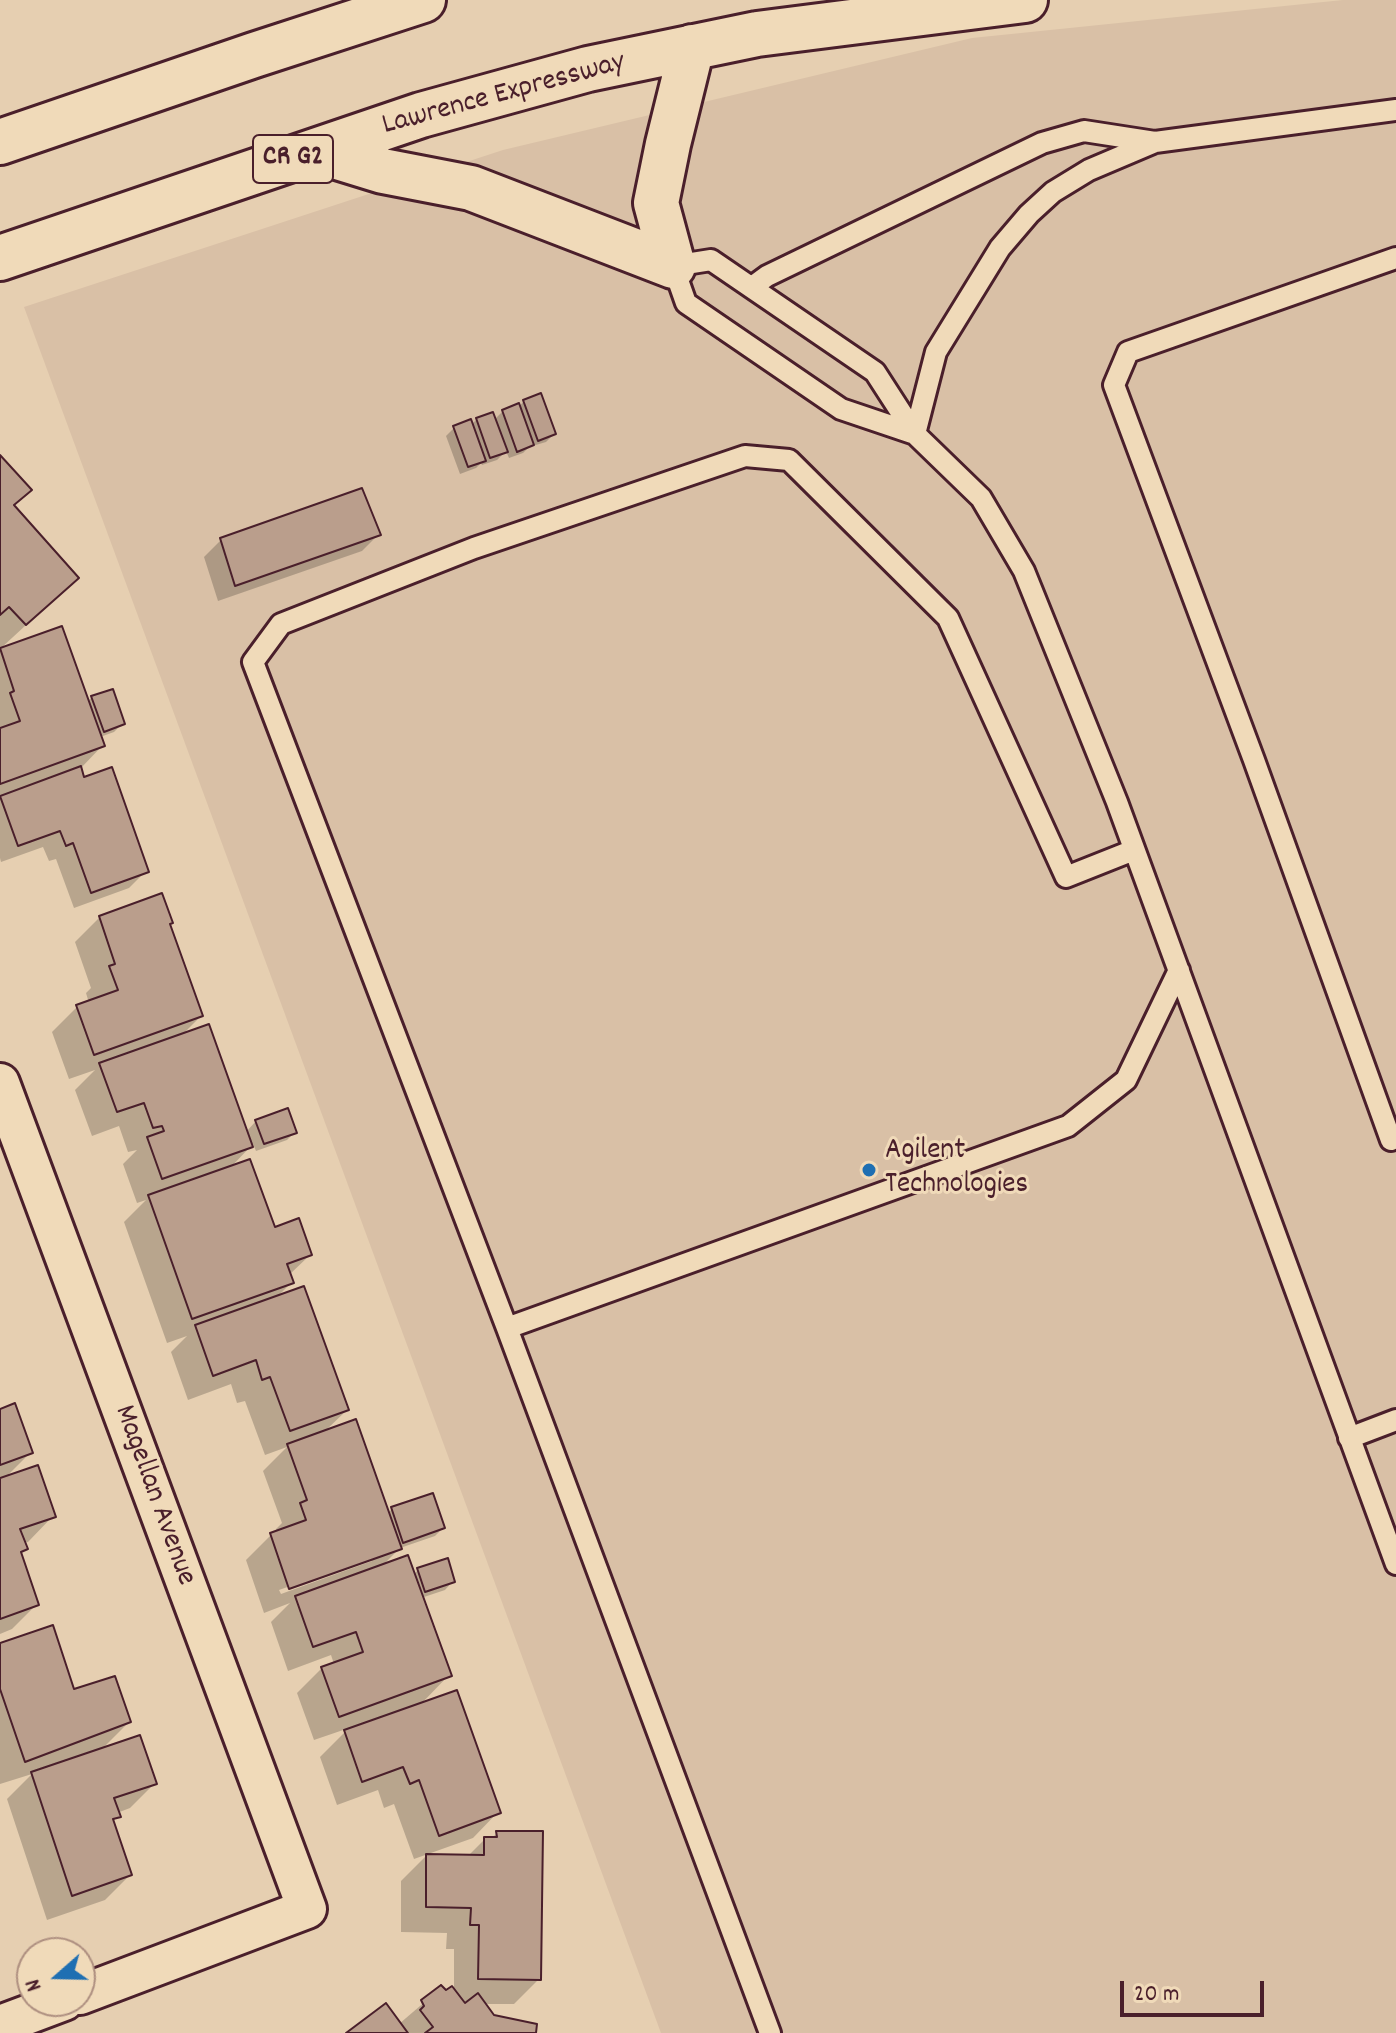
<!DOCTYPE html>
<html>
<head>
<meta charset="utf-8">
<style>
	body { margin:0 }
	#map { position:relative; width:1396px; height:2033px; overflow:hidden; background:#e6cfb1; font-family:Dekko,sans-serif }
	canvas { display:block }
	.north { position:absolute; left:16px; top:1937px; width:80px; height:80px; box-sizing:border-box; background:#f0dab9; border:2px solid #ae8f80; border-radius:50%; rotate:250deg; font-size:22px; font-weight:700; line-height:32px; text-align:center; color:#4a1f2b }
	.north::after { content:''; display:block; margin:auto; width:28px; height:36px; background:#1f6fb2; clip-path:polygon(50% 0,100% 100%,50% 72%,0 100%) }
	.scale { position:absolute; left:1120px; top:1981px; width:144px; height:36px; box-sizing:border-box; border:4px solid #4a1f2b; border-top:0; padding-left:10px; font-size:24px; line-height:28px; white-space:nowrap; color:#4a1f2b; -webkit-text-stroke:6px #f0dab9; paint-order:stroke }
</style>
</head>
<body>
<div id="map">
<canvas width="1396" height="2033"></canvas>
<div class="north">N</div>
<div class="scale">20 m</div>
</div>
<script>
const c = document.querySelector('canvas').getContext('2d');
c.lineJoin = 'round';
function fill(path, color) {
  c.fillStyle = color;
  c.fill(path, 'evenodd');
}
function shape(rows) {
  const path = new Path2D();
  for (const r of rows) {
    path.moveTo(r[0], r[1]);
    for (let i = 2; i < r.length; i += 2) path.lineTo(r[i], r[i + 1]);
  }
  return path;
}
function strokePath(path, color, width, dash) {
  c.strokeStyle = color;
  c.lineWidth = width;
  c.lineCap = dash ? 'butt' : 'round';
  c.setLineDash(dash || []);
  c.stroke(path);
}
function drawText(font, color, halo, rows, align = 'center') {
  c.font = font + ' Dekko,sans-serif';
  c.lineWidth = 6;
  c.setLineDash([]);
  c.textBaseline = 'middle';
  c.strokeStyle = halo;
  c.fillStyle = color;
  for (const [text, x, y, turn = 0] of rows) {
    c.save();
    c.translate(x, y);
    c.rotate((+turn || 0) * Math.PI / 180);
    c.textAlign = isNaN(turn) ? turn : align;
    if (halo) c.strokeText(text, 0, 0);
    c.fillText(text, 0, 0);
    c.restore();
  }
}
const built = shape([
	[1343,0,1396,0,1396,2033,661,2033,24,307,503,150,972,38]
]);
const shadow = shape([
	[524,401,554,434,546,442,529,447,523,453,509,458,506,451,497,460,482,465,481,463,476,468,460,474,446,436,454,428,471,425,477,419,494,420,503,411,518,408],
	[0,458,13,506,51,602,0,649],
	[379,534,362,551,218,601,204,557,221,540],
	[61,628,87,702,92,697,122,724,114,732,100,737,103,745,80,769,83,779,146,871,129,888,74,908,56,859,49,861,43,847,1,862,0,858,0,650],
	[100,917,168,925,201,1016,181,1036,246,1132,256,1121,295,1132,287,1140,256,1151,253,1144,229,1169,273,1230,310,1255,289,1275,292,1282,276,1298,347,1410,323,1433,387,1514,392,1509,443,1528,435,1536,400,1548,381,1567,413,1575,418,1570,453,1581,445,1590,421,1598,449,1675,420,1705,498,1812,473,1838,414,1859,394,1804,384,1808,378,1790,337,1805,320,1757,349,1728,314,1740,297,1693,322,1668,334,1664,331,1655,288,1671,271,1622,290,1603,264,1613,246,1560,271,1535,277,1533,276,1529,282,1523,263,1471,287,1447,265,1455,245,1401,237,1403,231,1384,188,1400,171,1352,187,1336,167,1343,124,1222,146,1200,137,1203,123,1164,137,1150,128,1152,119,1126,92,1136,75,1090,95,1070,69,1079,52,1032,77,1007,89,1003,86,993,91,988,75,942],
	[372,1557,372,1561,281,1594,279,1590],
	[0,1411,31,1452,5,1478,53,1516,28,1542,23,1543,25,1549,20,1555,37,1604,12,1629,0,1634],
	[0,1645,73,1692,129,1722,100,1751,155,1783,130,1808,117,1813,118,1816,112,1822,130,1875,105,1900,47,1920,7,1799,32,1774,0,1784],
	[497,1833,539,1979,514,2004,484,2004,493,2017,534,2033,349,2033,399,2024,441,1988,445,1993,454,1992,454,1949,446,1949,447,1933,401,1932,401,1881,426,1856,467,1857,485,1839,491,1839]
]);
const building = shape([
	[541,393,556,434,538,441,523,400,541,393],
	[519,403,534,445,517,452,502,410,519,403],
	[493,412,508,452,490,458,476,418,493,412],
	[471,419,486,461,468,467,453,426,471,419],
	[0,455,32,490,14,505,79,578,26,625,9,607,0,615,0,455],
	[362,488,381,535,235,586,220,538,362,488],
	[62,626,105,746,0,784,0,728,20,721,10,693,14,691,0,648,62,626],
	[113,689,125,724,104,732,91,696,113,689],
	[81,766,84,777,112,767,149,872,91,893,73,843,66,846,60,831,18,846,0,796,81,766],
	[162,893,173,923,170,924,203,1016,94,1055,76,1005,118,990,109,966,115,964,99,916,162,893],
	[209,1024,253,1147,162,1179,147,1137,164,1131,162,1126,153,1128,144,1103,117,1112,99,1063,209,1024],
	[288,1108,297,1133,264,1144,255,1120,288,1108],
	[250,1159,275,1227,299,1218,312,1255,287,1264,294,1283,192,1319,148,1195,250,1159],
	[304,1286,349,1410,290,1431,270,1377,262,1380,256,1360,213,1376,195,1325,304,1286],
	[15,1403,33,1453,0,1465,0,1409,15,1403],
	[356,1419,402,1549,289,1589,270,1533,306,1520,300,1503,307,1500,287,1444,356,1419],
	[38,1465,56,1517,20,1529,28,1549,21,1552,39,1605,0,1619,0,1478,38,1465],
	[433,1493,445,1528,403,1543,391,1507,433,1493],
	[408,1555,452,1676,339,1717,321,1667,363,1652,356,1632,313,1647,295,1596,408,1555],
	[448,1558,455,1582,425,1592,417,1568,448,1558],
	[53,1625,74,1689,115,1676,131,1722,25,1762,0,1689,0,1643,53,1625],
	[457,1690,501,1813,439,1836,419,1780,410,1784,403,1767,362,1782,344,1730,457,1690],
	[140,1735,157,1784,114,1798,121,1817,113,1819,132,1875,72,1896,31,1772,140,1735],
	[496,1831,543,1831,541,1980,478,1979,479,1925,470,1925,471,1908,426,1907,426,1854,484,1855,484,1837,497,1837,496,1831],
	[441,1985,446,1990,452,1986,465,2003,478,1993,494,2015,537,2024,536,2033,425,2033,433,2027,420,2010,424,2006,421,2000,441,1985],
	[386,2003,408,2033,346,2033,386,2003]
]);
const lane = shape([
	[1396,258,1128,352,1114,385,1254,760,1391,1140,1396,1138],
	[752,287,767,276,1042,143,1084,131,1155,142],
	[915,434,841,409,686,303,673,266,711,260,875,372,915,434,981,498,1024,571,1117,802,1396,1564],
	[915,434,936,352,1000,248,1029,214,1053,192,1089,170,1155,142,1396,110],
	[507,1328,1068,1126,1126,1080,1179,970],
	[1349,1438,1396,1420],
	[770,2033,507,1328,253,662,281,624,474,548,745,456,789,460,948,618,1066,877,1134,850]
]);
const street = shape([
	[0,1083,307,1909,80,1995],
	[0,2025,64,2001]
]);
const highway = shape([
	[0,142,254,55,423,0],
	[318,151,383,171,471,188,673,266],
	[0,258,421,115,588,69,757,34,1025,0],
	[673,266,656,203,668,144,692,47]
]);
const markers = [
	[869,1170,8,"#1f6fb2"]
];
const shields = [
	[293,159,80]
];
const shieldNames = [
	["CR G2",293,159]
];
const streetNames = [
	["Lawrence Expressway",504,96,-15],
	["Magellan Avenue",153,1496,70]
];
const poiNames = [
	["Agilent",885,1153],
	["Technologies",885,1187]
];
fill(built, '#d9c0a6');
fill(shadow, '#0003');
fill(building, '#ba9e8c');
strokePath(building, '#4a1f2b', 2);
strokePath(lane, '#4a1f2b', 26);
strokePath(street, '#4a1f2b', 44);
strokePath(highway, '#4a1f2b', 50);
strokePath(lane, '#f0dab9', 20);
strokePath(street, '#f0dab9', 38);
strokePath(highway, '#f0dab9', 44);
for (const [x, y, r, color] of markers) {
  const dot = new Path2D();
  dot.arc(x, y, r, 0, 2 * Math.PI);
  c.fillStyle = color;
  c.fill(dot);
  strokePath(dot, '#f0dab9', 3);
}
for (const [x, y, w] of shields) {
  const box = new Path2D();
  box.roundRect(x - w / 2, y - 24, w, 48, 6);
  c.fillStyle = '#f0dab9';
  c.fill(box);
  strokePath(box, '#4a1f2b', 2);
}
drawText('bold 28px', '#4a1f2b', null, shieldNames);
drawText('30px', '#4a1f2b', '#f0dab9', streetNames);
drawText('30px', '#4a1f2b', '#f0dab9', poiNames, 'left');
</script>
</body>
</html>
